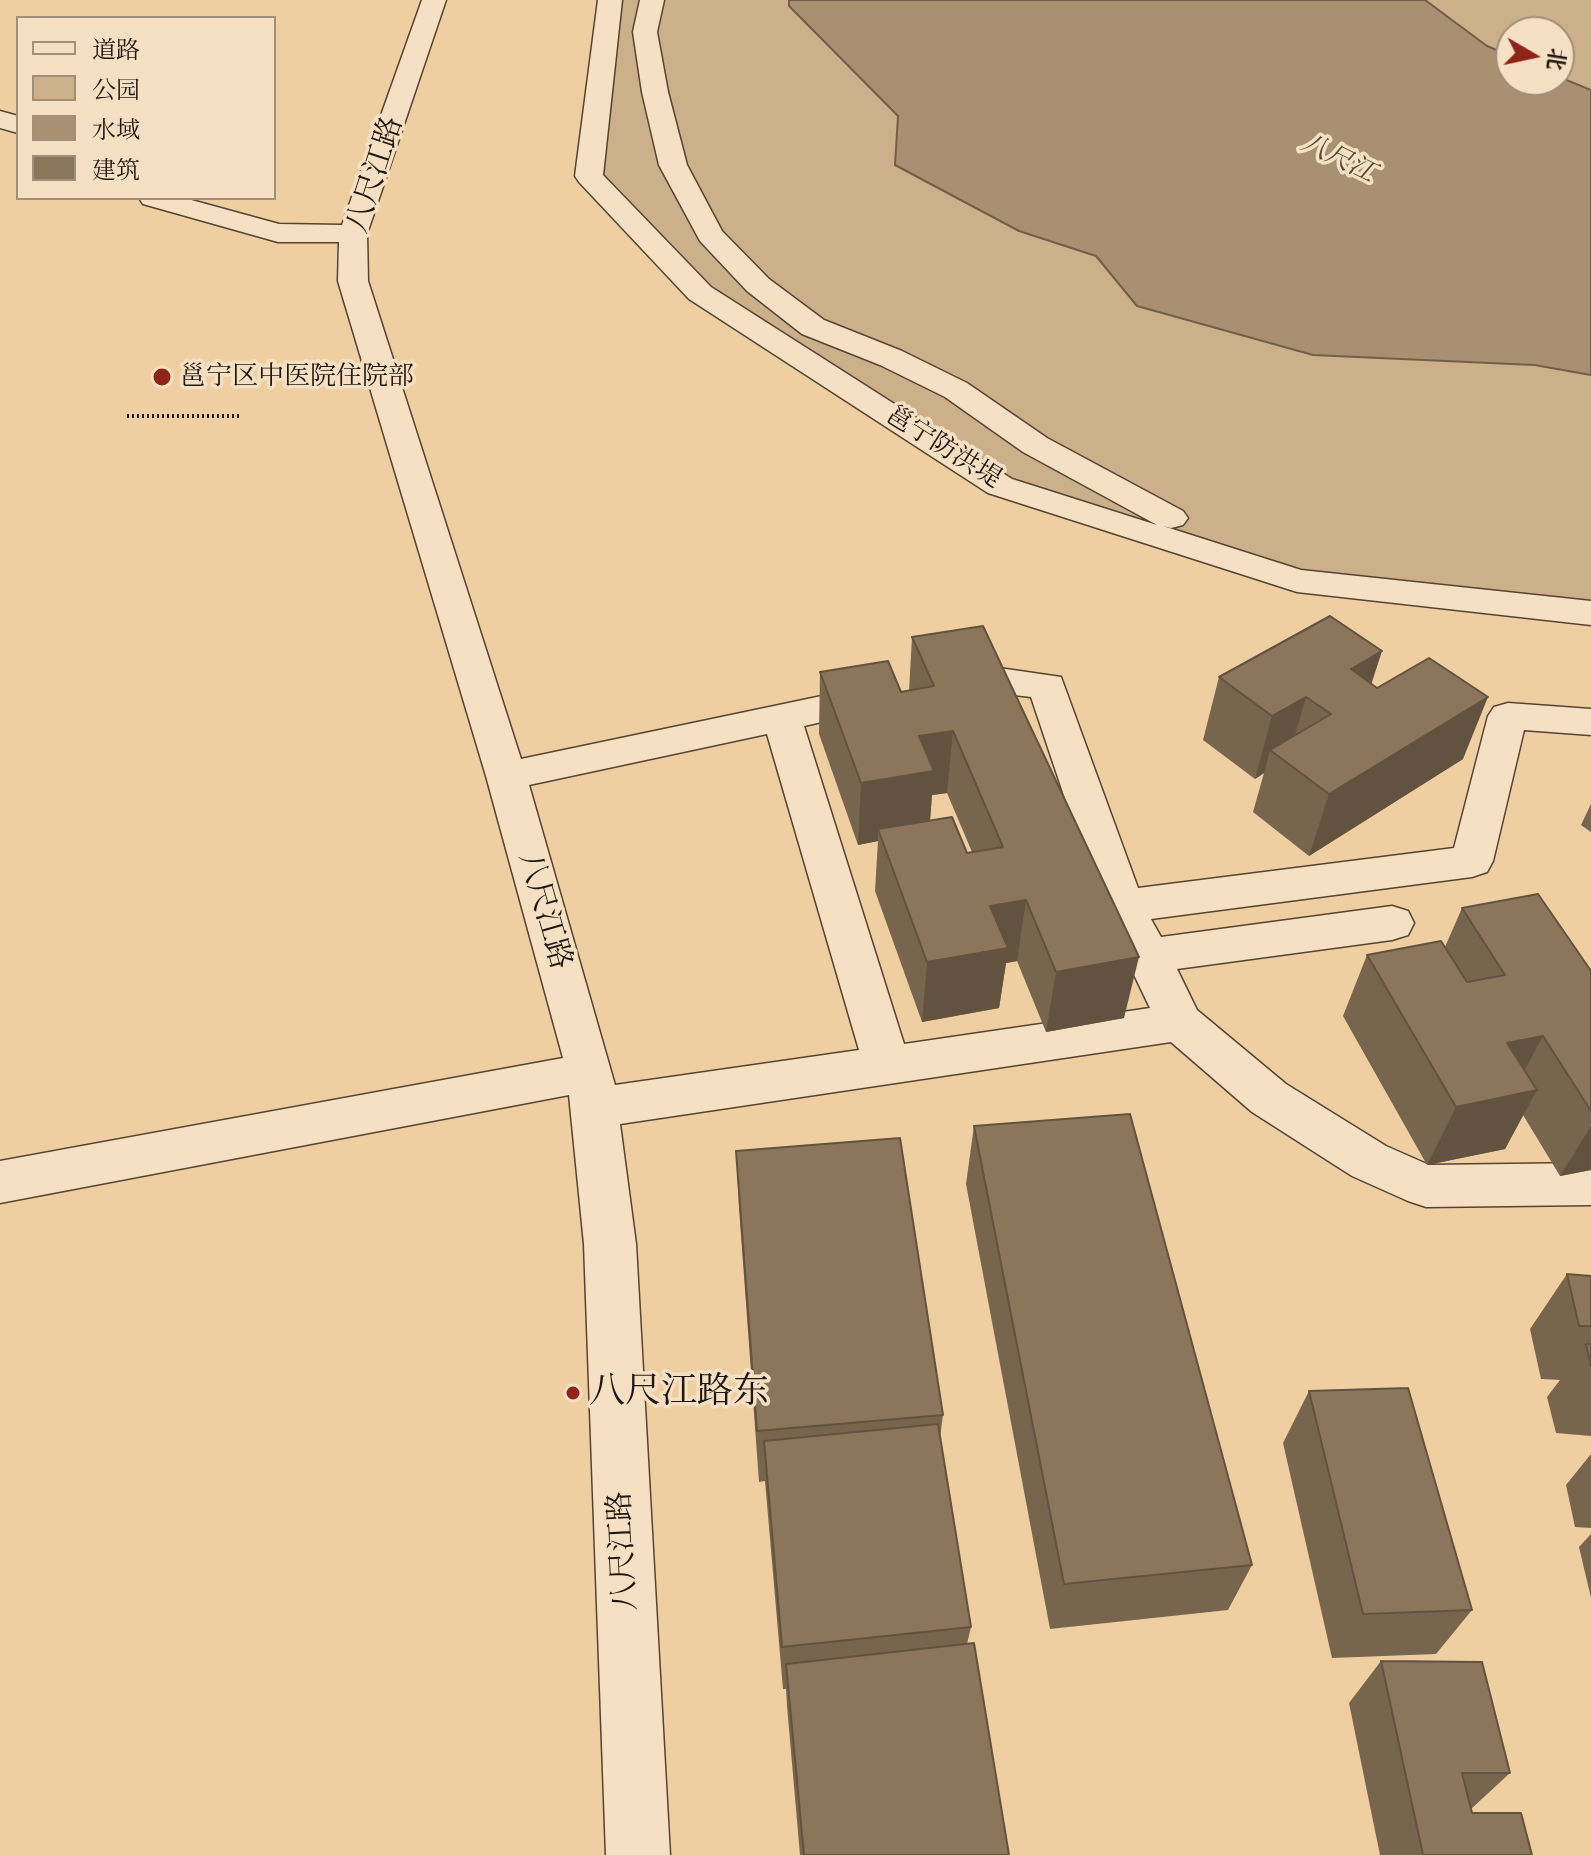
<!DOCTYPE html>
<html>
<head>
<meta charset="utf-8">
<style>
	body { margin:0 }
	#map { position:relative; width:1591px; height:1855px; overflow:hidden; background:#efcfa2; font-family:"Gentium Book Plus","Noto Serif SC",serif }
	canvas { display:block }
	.legend { position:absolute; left:16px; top:16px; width:260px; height:184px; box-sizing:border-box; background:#f5e0c3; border:2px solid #a08f7b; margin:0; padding:10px 14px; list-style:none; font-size:24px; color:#20160e }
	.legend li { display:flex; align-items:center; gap:16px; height:40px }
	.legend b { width:40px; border:2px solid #a08f7b }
	.north { position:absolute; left:1495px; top:16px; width:80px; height:80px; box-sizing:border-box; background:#f5e0c3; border:2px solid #a08f7b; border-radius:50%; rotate:99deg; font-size:22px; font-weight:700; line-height:32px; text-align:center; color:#20160e }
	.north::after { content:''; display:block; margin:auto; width:28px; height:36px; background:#8f2418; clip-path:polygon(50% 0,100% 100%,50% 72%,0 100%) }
</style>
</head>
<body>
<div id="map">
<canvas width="1591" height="1855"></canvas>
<ul class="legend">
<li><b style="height:10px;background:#f5e0c3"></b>道路</li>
<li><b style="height:22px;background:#ccb089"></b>公园</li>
<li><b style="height:22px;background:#a99070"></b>水域</li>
<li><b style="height:22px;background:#8c765b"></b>建筑</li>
</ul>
<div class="north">北</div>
</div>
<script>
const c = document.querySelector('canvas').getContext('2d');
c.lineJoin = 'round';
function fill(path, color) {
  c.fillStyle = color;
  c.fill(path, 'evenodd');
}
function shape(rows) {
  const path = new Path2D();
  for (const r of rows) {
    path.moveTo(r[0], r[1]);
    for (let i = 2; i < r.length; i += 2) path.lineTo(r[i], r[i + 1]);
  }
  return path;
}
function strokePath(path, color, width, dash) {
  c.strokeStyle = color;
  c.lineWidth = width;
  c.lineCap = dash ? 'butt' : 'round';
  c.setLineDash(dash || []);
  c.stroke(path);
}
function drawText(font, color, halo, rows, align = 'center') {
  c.font = font + ' "Gentium Book Plus","Noto Serif SC",serif';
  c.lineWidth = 7;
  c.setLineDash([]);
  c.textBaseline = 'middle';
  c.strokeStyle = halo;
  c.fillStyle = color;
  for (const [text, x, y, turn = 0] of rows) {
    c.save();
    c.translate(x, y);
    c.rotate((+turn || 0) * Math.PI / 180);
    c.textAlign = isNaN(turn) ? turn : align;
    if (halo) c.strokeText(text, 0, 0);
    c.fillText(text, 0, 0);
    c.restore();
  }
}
const green = shape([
	[610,0,789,0,789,6,898,116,1019,231,1096,256,1137,306,1591,375,1591,613,1297,581,1000,486,700,293,589,176],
	[1425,0,1591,0,1591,90,1559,77,1559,32,1511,32,1511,56,1487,46]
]);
const water = shape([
	[789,0,1425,0,1487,46,1511,56,1511,80,1559,80,1559,77,1591,90,1591,375,1534,365,1313,355,1137,306,1096,256,1019,231,895,165,898,116,789,6,789,0]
]);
const path = shape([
	[127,416,240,416]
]);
const minor = shape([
	[422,0,446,0,367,234,368,281,521,759,879,684,893,688,898,697,893,706,804,726,904,1044,1150,1008,1101,906,1031,697,972,690,950,694,936,690,931,681,936,672,972,664,1061,677,1138,888,1454,848,1488,716,1494,707,1508,703,1591,709,1591,735,1524,730,1493,861,1487,872,1472,877,1151,919,1161,937,1392,906,1408,911,1414,923,1408,935,1392,940,1177,969,1197,1010,1286,1084,1386,1146,1429,1165,1591,1163,1591,1205,1426,1207,1408,1201,1352,1176,1252,1112,1171,1042,620,1124,636,1244,670,1855,606,1855,584,1244,569,1095,0,1203,0,1161,563,1058,486,776,338,281,339,242,278,242,143,204,139,198,184,198,279,224,342,225,422,0],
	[767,734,859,1050,615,1085,529,785,767,734],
	[598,0,622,0,603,175,711,287,1012,479,1157,525,1023,452,945,397,880,365,802,334,747,291,700,241,659,165,642,92,633,32,640,0,664,0,657,32,668,92,687,165,722,231,769,279,824,320,902,351,967,383,1047,438,1183,511,1188,518,1183,525,1171,528,1163,526,1301,570,1591,601,1591,625,1297,592,988,493,689,299,579,182,575,176,598,0],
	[0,111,18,116,18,133,0,128,0,111]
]);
const wall = shape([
	[912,637,1124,1018,1046,1032,1017,961,1006,963,999,1008,922,1022,875,891,878,841,858,845,819,734,820,672,901,692,909,691],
	[947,793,972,852,967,853,930,821,932,795],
	[1219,677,1371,684,1463,759,1309,856,1253,812,1264,773,1255,779,1203,740],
	[1591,804,1591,832,1581,825],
	[1462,908,1591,971,1591,1170,1560,1176,1523,1115,1505,1149,1427,1165,1343,1016,1367,955,1445,947],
	[974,1126,1252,1565,1228,1610,1050,1629,966,1184],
	[736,1151,943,1415,940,1438,971,1627,967,1644,1009,1855,800,1855,787,1706,786,1689,783,1689,765,1481,759,1482,739,1208],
	[1567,1274,1591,1276,1591,1436,1556,1433,1547,1397,1560,1380,1541,1379,1530,1329],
	[1309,1391,1472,1610,1436,1654,1332,1658,1283,1443],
	[1591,1454,1591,1528,1575,1527,1566,1485],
	[1591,1534,1591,1598,1579,1547],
	[1381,1661,1510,1773,1471,1809,1472,1813,1532,1855,1380,1855,1349,1703]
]);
const shadedWall = shape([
	[1382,651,1362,713,1351,669],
	[1306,697,1288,759,1270,750,1264,773,1255,779,1272,716],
	[1488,697,1463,759,1309,856,1329,794],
	[953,731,947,793,932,795,929,833,878,829,878,841,858,845,861,783,919,736],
	[1026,900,1017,961,1006,963,999,1008,922,1022,927,962,990,906],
	[1139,957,1124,1018,1046,1032,1056,972],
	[1543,1036,1511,1096,1507,1043],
	[1537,1090,1505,1149,1427,1165,1456,1107],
	[1591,1126,1591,1170,1560,1176]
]);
const building = shape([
	[1330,616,1382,651,1351,669,1377,688,1429,658,1488,697,1329,794,1270,750,1331,714,1306,697,1272,716,1219,677,1330,616],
	[983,626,1139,957,1056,972,1026,900,990,906,1008,948,927,962,878,829,952,817,967,853,1003,847,953,731,919,736,934,771,861,783,820,672,888,661,901,692,934,686,912,637,983,626],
	[1538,894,1591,971,1591,1111,1543,1036,1507,1043,1537,1090,1456,1107,1367,955,1441,941,1467,982,1505,975,1462,908,1538,894],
	[1130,1114,1252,1565,1064,1584,974,1126,1130,1114],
	[900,1138,943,1415,757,1431,736,1151,900,1138],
	[1567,1274,1591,1276,1591,1326,1579,1326,1567,1274],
	[1586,1344,1591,1344,1591,1366,1586,1344],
	[1408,1388,1472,1610,1363,1614,1309,1391,1408,1388],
	[938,1424,971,1627,782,1647,764,1441,938,1424],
	[974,1643,1009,1855,804,1855,786,1664,974,1643],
	[1381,1661,1482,1662,1510,1773,1462,1773,1472,1813,1521,1813,1532,1855,1423,1855,1381,1661]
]);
const markers = [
	[162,377,10,"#8f2418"],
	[573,1393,8,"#8f2418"]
];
const farWaternames = [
	["八尺江",1338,159,26]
];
const farPoinames = [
	["邕宁区中医院住院部",180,377]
];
const farStreetnames = [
	["邕宁防洪堤",943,448,32]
];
const streetNames = [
	["八尺江路",376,175,-72],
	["八尺江路",544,911,74],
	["八尺江路",624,1551,-93]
];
const nearPoinames = [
	["八尺江路东",589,1393]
];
fill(green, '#ccb089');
fill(water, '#a99070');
strokePath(water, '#725f49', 2);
strokePath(minor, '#544433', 3);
strokePath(path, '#20160e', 4, [2, 3]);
fill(minor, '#f5e0c3');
fill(wall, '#78654e');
fill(shadedWall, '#625340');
fill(building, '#8c765b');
strokePath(building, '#625340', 2);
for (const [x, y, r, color] of markers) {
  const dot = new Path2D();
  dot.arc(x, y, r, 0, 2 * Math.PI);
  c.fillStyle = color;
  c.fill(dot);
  strokePath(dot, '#f5e0c3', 3);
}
drawText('italic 26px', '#574735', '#f5e0c3', farWaternames);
drawText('26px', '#20160e', '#f5e0c3', farPoinames, 'left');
drawText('26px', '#20160e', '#f5e0c3', farStreetnames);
drawText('30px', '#20160e', '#f5e0c3', streetNames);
drawText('36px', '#20160e', '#f5e0c3', nearPoinames, 'left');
</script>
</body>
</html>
